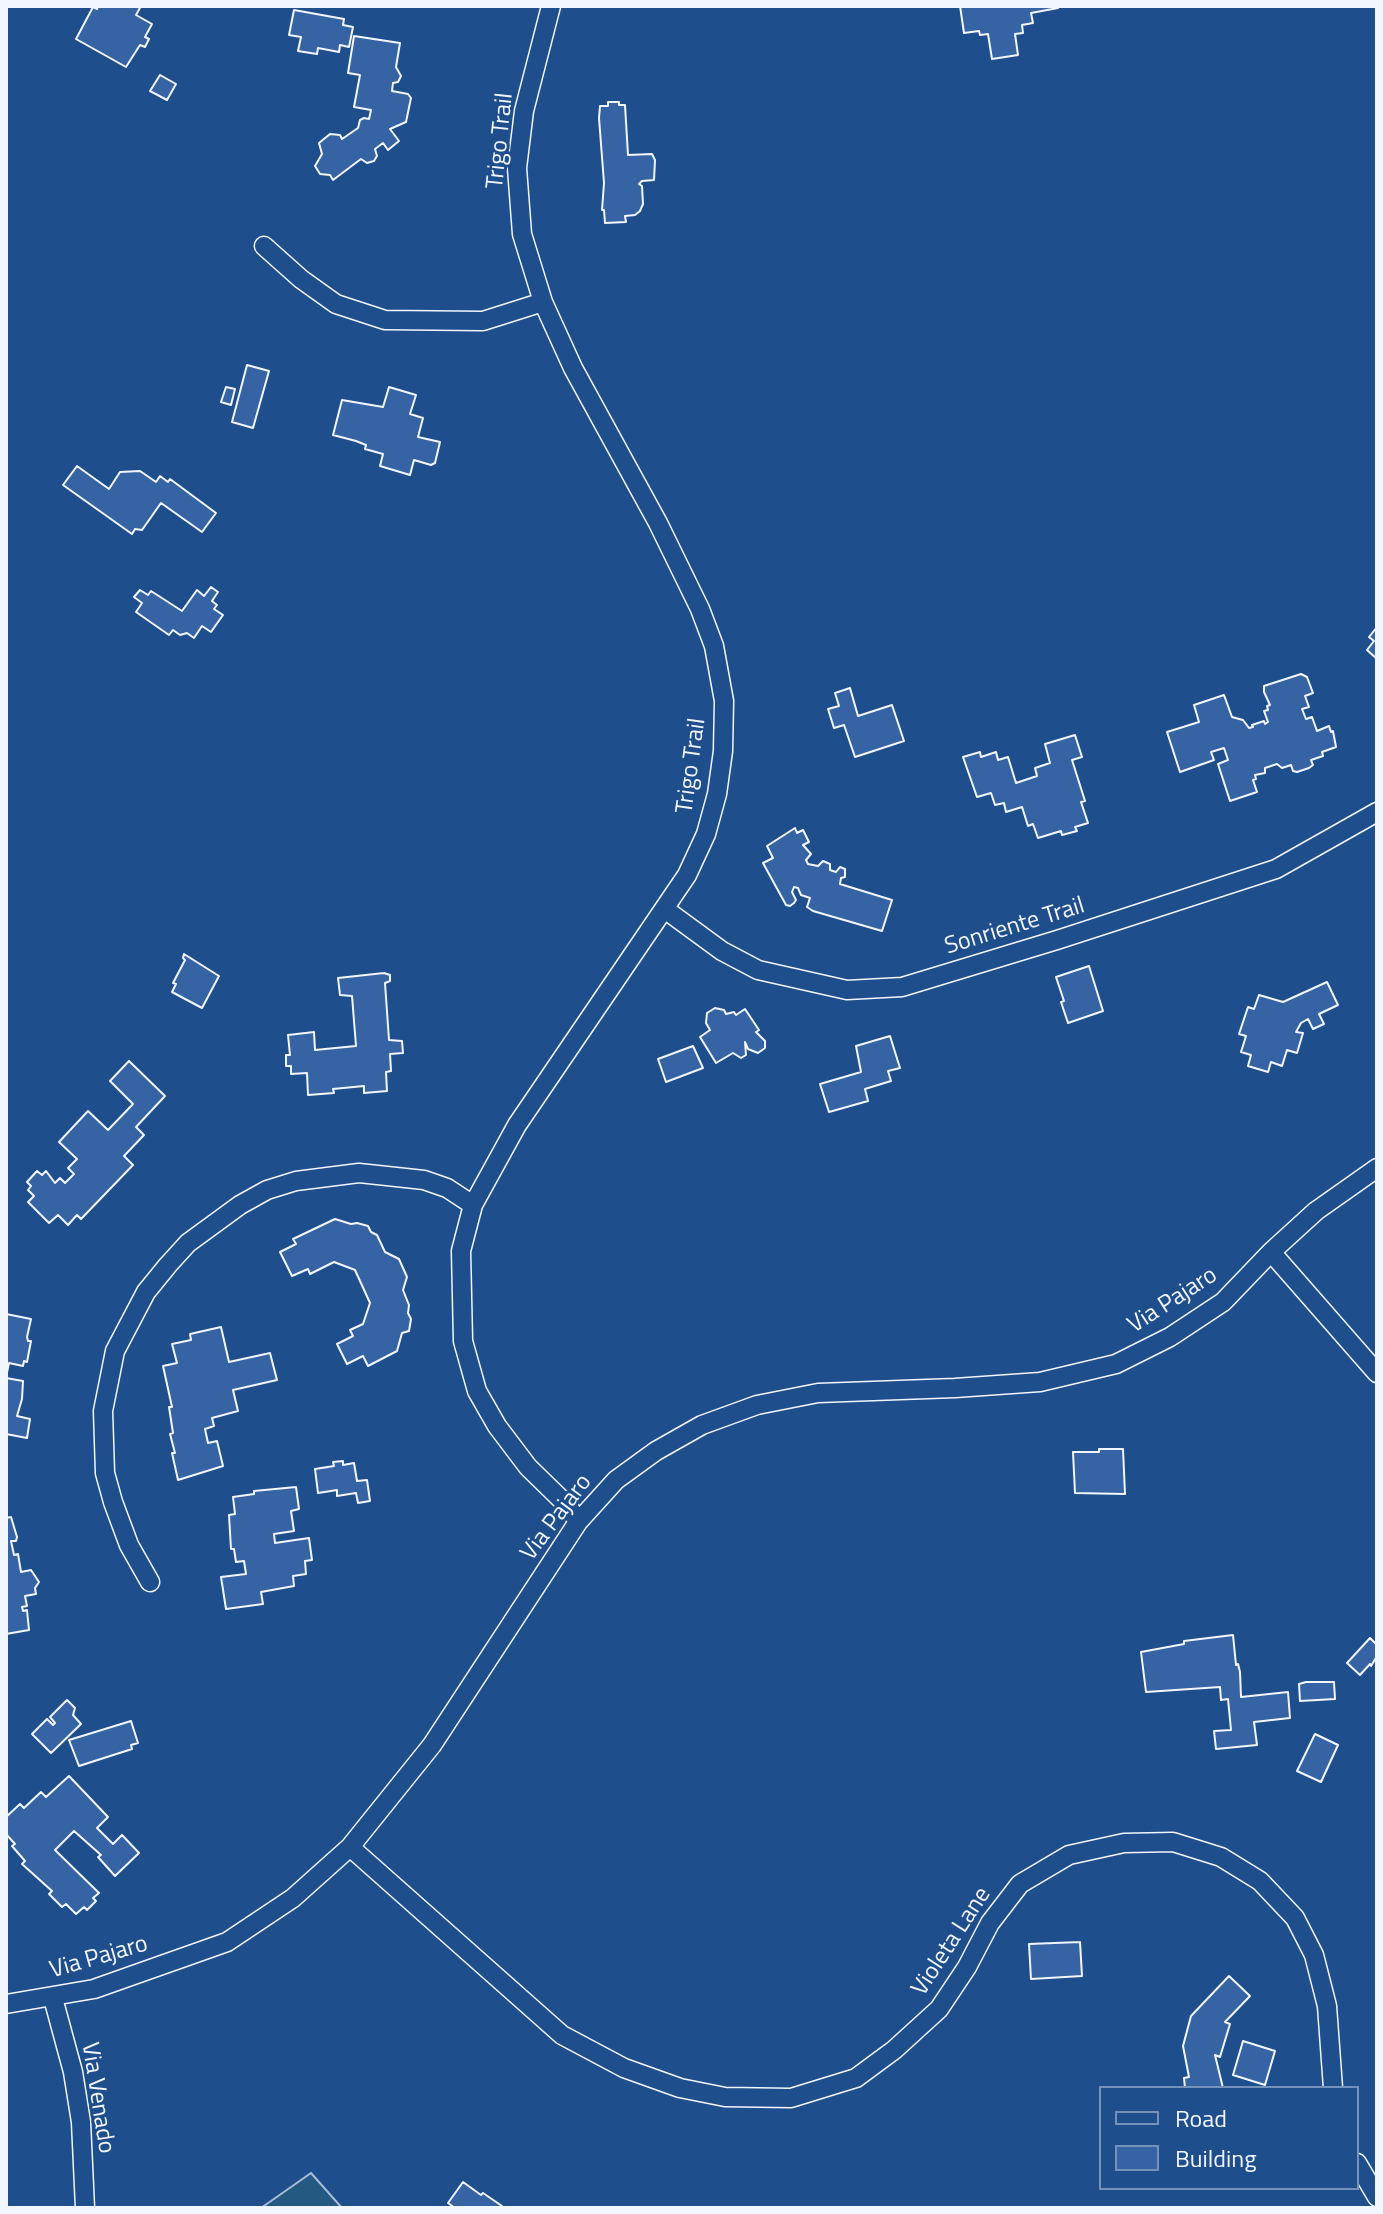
<!DOCTYPE html>
<html>
<head>
<meta charset="utf-8">
<style>
	body { margin:0 }
	#map { position:relative; width:1383px; height:2214px; overflow:hidden; background:#1f4e8c; font-family:"Titillium Web",sans-serif }
	canvas { display:block }
	.frame { position:absolute; inset:0; border:8px solid #f2f6ff; pointer-events:none }
	.legend { position:absolute; left:1099px; top:2086px; width:260px; height:104px; box-sizing:border-box; background:#1f4e8c; border:2px solid #7391ba; margin:0; padding:10px 14px; list-style:none; font-size:24px; color:#f2f6ff }
	.legend li { display:flex; align-items:center; gap:16px; height:40px }
	.legend b { width:40px; border:2px solid #7391ba }
</style>
</head>
<body>
<div id="map">
<canvas width="1383" height="2214"></canvas>
<div class="frame"></div>
<ul class="legend">
<li><b style="height:10px;background:#1f4e8c"></b>Road</li>
<li><b style="height:22px;background:#3563a3"></b>Building</li>
</ul>
</div>
<script>
const c = document.querySelector('canvas').getContext('2d');
c.lineJoin = 'round';
function fill(path, color) {
  c.fillStyle = color;
  c.fill(path, 'evenodd');
}
function shape(rows) {
  const path = new Path2D();
  for (const r of rows) {
    path.moveTo(r[0], r[1]);
    for (let i = 2; i < r.length; i += 2) path.lineTo(r[i], r[i + 1]);
  }
  return path;
}
function strokePath(path, color, width, dash) {
  c.strokeStyle = color;
  c.lineWidth = width;
  c.lineCap = dash ? 'butt' : 'round';
  c.setLineDash(dash || []);
  c.stroke(path);
}
function drawText(font, color, halo, rows, align = 'center') {
  c.font = font + ' "Titillium Web",sans-serif';
  c.lineWidth = 6;
  c.setLineDash([]);
  c.textBaseline = 'middle';
  c.strokeStyle = halo;
  c.fillStyle = color;
  for (const [text, x, y, turn = 0] of rows) {
    c.save();
    c.translate(x, y);
    c.rotate((+turn || 0) * Math.PI / 180);
    c.textAlign = isNaN(turn) ? turn : align;
    if (halo) c.strokeText(text, 0, 0);
    c.fillText(text, 0, 0);
    c.restore();
  }
}
const green = shape([
	[311,2173,342,2208,261,2208,311,2173]
]);
const building = shape([
	[98,6,141,6,136,15,152,24,145,37,149,39,145,47,140,45,126,67,76,39,93,7,97,9,98,6],
	[960,6,1057,6,1058,8,1031,13,1033,23,1022,25,1023,33,1015,34,1018,55,992,59,988,34,980,35,979,31,964,33,960,6],
	[294,10,344,19,343,25,353,27,349,47,340,45,339,52,318,48,317,54,298,51,301,37,289,35,294,10],
	[354,36,400,43,396,67,401,76,398,82,393,83,392,91,408,94,411,98,406,122,390,129,399,141,388,150,383,143,375,149,377,156,374,161,367,163,361,159,333,180,330,175,320,174,315,166,322,154,319,143,330,134,340,135,342,139,358,128,360,120,364,118,369,119,371,110,354,107,360,75,348,73,354,36],
	[160,75,176,84,167,100,150,91,160,75],
	[608,102,619,102,619,105,625,105,628,155,652,154,655,160,654,180,642,181,639,184,642,186,643,204,640,211,635,215,625,216,626,222,605,223,604,210,602,210,604,183,599,118,600,106,608,106,608,102],
	[247,365,269,371,253,428,232,422,247,365],
	[226,387,235,389,231,405,221,402,226,387],
	[389,387,416,395,410,414,423,418,418,437,440,442,435,463,431,465,414,460,410,475,380,466,383,454,365,449,366,445,356,441,333,435,342,400,383,407,389,387],
	[77,466,109,489,120,472,140,471,156,482,160,476,168,482,170,479,216,513,202,532,161,503,142,530,135,529,132,534,63,485,77,466],
	[211,587,218,592,212,601,217,605,214,609,223,615,211,632,202,626,194,638,187,633,180,635,173,630,169,635,136,612,142,603,134,597,140,590,148,595,151,591,182,611,197,590,204,596,211,587],
	[1377,627,1377,659,1367,650,1374,641,1369,637,1377,627],
	[1301,674,1307,677,1313,693,1305,696,1309,707,1302,709,1306,719,1312,717,1317,731,1329,726,1331,732,1333,731,1336,747,1322,752,1323,756,1311,760,1313,765,1309,768,1297,772,1293,771,1291,765,1282,768,1277,764,1265,768,1265,773,1255,775,1256,779,1253,780,1257,792,1230,801,1218,764,1228,760,1224,748,1211,752,1214,760,1180,772,1167,732,1199,722,1194,705,1224,695,1232,717,1243,720,1249,728,1253,727,1252,725,1264,721,1265,724,1268,722,1264,711,1268,710,1267,706,1270,705,1264,692,1264,686,1301,674],
	[850,688,858,716,892,705,904,741,855,757,844,725,834,728,828,709,839,706,835,693,850,688],
	[1075,735,1082,757,1072,760,1085,801,1081,802,1088,823,1075,827,1077,831,1062,835,1061,831,1038,838,1033,824,1028,826,1022,807,1006,812,1004,803,995,805,991,793,977,797,963,757,980,752,981,757,996,752,998,760,1008,757,1016,783,1037,776,1035,768,1050,763,1045,744,1075,735],
	[795,828,797,833,803,830,809,842,803,845,811,854,806,860,808,864,818,866,823,861,830,864,830,870,836,872,840,867,845,869,845,877,841,878,840,884,892,900,882,931,813,911,807,907,810,898,801,895,798,888,794,887,792,892,796,900,794,903,790,906,786,905,763,863,773,858,767,846,795,828],
	[184,954,219,976,202,1008,172,992,176,984,173,983,185,960,183,958,184,954],
	[1089,966,1103,1011,1068,1023,1061,1002,1064,1001,1056,977,1089,966],
	[384,973,390,975,390,981,385,983,389,1040,402,1041,403,1053,390,1054,391,1071,386,1072,387,1091,364,1093,364,1086,333,1089,334,1093,308,1095,307,1073,291,1074,291,1066,286,1066,286,1055,290,1055,288,1035,314,1032,315,1050,356,1046,352,996,340,995,338,978,384,973],
	[1327,982,1338,1005,1319,1014,1324,1024,1313,1029,1308,1019,1301,1023,1296,1032,1303,1033,1297,1053,1287,1050,1282,1066,1271,1062,1268,1072,1248,1066,1251,1055,1241,1052,1246,1036,1239,1034,1248,1007,1254,1009,1259,995,1283,1002,1327,982],
	[715,1008,724,1010,726,1014,734,1012,736,1015,745,1009,759,1030,756,1032,765,1041,765,1048,758,1053,748,1049,745,1042,746,1055,741,1058,733,1053,716,1063,700,1037,710,1030,706,1023,707,1013,715,1008],
	[890,1036,900,1068,888,1071,891,1081,865,1089,868,1101,829,1112,820,1084,861,1072,856,1046,890,1036],
	[693,1046,703,1068,666,1082,658,1059,693,1046],
	[129,1061,165,1096,136,1127,144,1135,124,1156,133,1165,81,1219,77,1215,68,1225,58,1215,49,1223,28,1202,34,1196,28,1190,31,1186,27,1182,37,1171,42,1175,46,1171,55,1183,60,1178,65,1183,74,1174,68,1168,77,1159,59,1142,88,1111,108,1130,133,1104,110,1081,129,1061],
	[335,1219,351,1224,357,1223,368,1226,371,1232,377,1235,385,1252,399,1259,407,1277,403,1290,409,1305,408,1313,411,1319,409,1331,402,1333,397,1351,368,1366,363,1356,347,1364,337,1344,353,1336,350,1330,363,1324,370,1303,355,1270,334,1262,310,1274,308,1269,292,1276,280,1252,296,1244,293,1239,335,1219],
	[6,1314,31,1319,27,1337,28,1341,31,1341,27,1362,24,1361,23,1366,9,1363,6,1377,6,1314],
	[221,1327,229,1362,270,1353,277,1380,233,1390,238,1411,212,1418,214,1426,205,1429,208,1443,217,1441,223,1466,178,1480,172,1453,175,1453,170,1434,173,1433,169,1407,172,1407,163,1366,177,1363,172,1344,191,1340,190,1334,221,1327],
	[6,1378,23,1381,22,1399,17,1416,30,1419,27,1438,6,1434,6,1378],
	[1099,1449,1123,1449,1125,1494,1075,1493,1073,1452,1099,1452,1099,1449],
	[343,1461,343,1465,354,1463,357,1481,367,1480,370,1501,358,1503,356,1493,337,1496,337,1490,318,1493,315,1469,334,1466,333,1462,343,1461],
	[296,1487,299,1509,291,1511,294,1531,274,1534,275,1543,309,1538,312,1560,305,1561,306,1574,293,1576,294,1586,261,1592,263,1604,226,1609,221,1577,246,1574,244,1561,236,1562,234,1549,231,1549,229,1515,235,1514,233,1497,254,1494,254,1491,296,1487],
	[11,1517,17,1537,16,1541,11,1541,14,1555,18,1554,21,1572,31,1570,39,1582,35,1588,36,1594,25,1596,27,1606,22,1607,23,1611,27,1610,29,1630,6,1634,6,1518,11,1517],
	[1233,1635,1236,1665,1238,1664,1240,1672,1241,1697,1288,1692,1290,1718,1254,1722,1257,1745,1216,1749,1214,1731,1231,1730,1228,1699,1221,1700,1220,1687,1146,1692,1141,1652,1184,1644,1184,1641,1233,1635],
	[1370,1638,1377,1645,1377,1656,1371,1666,1370,1664,1360,1675,1347,1663,1370,1638],
	[1306,1682,1334,1682,1335,1699,1300,1701,1299,1684,1306,1682],
	[67,1700,75,1708,73,1715,81,1724,51,1753,32,1734,47,1719,53,1725,55,1723,50,1717,67,1700],
	[131,1721,138,1743,131,1745,132,1749,79,1766,69,1740,131,1721],
	[1315,1734,1338,1745,1321,1782,1297,1771,1315,1734],
	[69,1776,108,1817,97,1828,113,1844,122,1835,139,1853,115,1876,98,1857,101,1855,74,1831,55,1850,99,1893,93,1898,96,1901,87,1910,84,1907,76,1914,66,1904,62,1907,49,1894,52,1891,22,1864,25,1861,12,1846,15,1844,6,1834,6,1817,20,1804,24,1808,41,1792,46,1797,69,1776],
	[1080,1942,1082,1976,1031,1979,1029,1944,1080,1942],
	[1229,1976,1250,1996,1225,2022,1230,2024,1220,2057,1215,2055,1223,2088,1185,2088,1184,2078,1189,2077,1183,2046,1191,2016,1229,1976],
	[1243,2041,1275,2051,1265,2085,1233,2075,1243,2041],
	[463,2182,481,2195,483,2193,502,2206,500,2208,455,2208,448,2203,463,2182]
]);
const minor = shape([
	[551,6,524,111,517,168,522,234,543,302,573,368,658,523,700,609,714,646,724,701,723,751,717,794,706,834,687,875,517,1125,473,1205,461,1251,463,1341,477,1391,497,1426,528,1467,568,1506,578,1522],
	[264,246,301,279,336,304,385,320,483,321,543,302],
	[666,910,722,951,758,970,847,990,902,987,1057,940,1276,869,1377,812],
	[1271,1252,1377,1373],
	[150,1582,129,1545,113,1502,105,1473,103,1411,115,1351,146,1292,168,1265,188,1243,240,1205,267,1190,296,1181,359,1173,424,1180,447,1188,473,1205],
	[350,1847,562,2035,624,2068,680,2088,725,2097,791,2098,856,2078,894,2050,939,2009,967,1967,990,1923,1020,1884,1069,1855,1124,1843,1173,1842,1221,1857,1260,1881,1295,1918,1314,1955,1327,2006,1333,2088],
	[53,1998,73,2072,81,2122,85,2208],
	[6,2004,94,1989,227,1942,293,1898,350,1847,432,1745,578,1522,616,1480,656,1451,702,1425,757,1405,818,1393,955,1388,1040,1382,1116,1364,1170,1337,1223,1302,1271,1252,1316,1211,1377,1168],
	[1357,2163,1377,2197]
]);
const streetNames = [
	["Trigo Trail",501,141,-84],
	["Trigo Trail",692,766,-82],
	["Sonriente Trail",1015,927,-17],
	["Via Pajaro",1173,1301,-33],
	["Via Pajaro",557,1518,-53],
	["Violeta Lane",952,1942,-57],
	["Via Pajaro",99,1958,-16],
	["Via Venado",97,2098,81]
];
fill(green, '#245a82');
strokePath(green, '#a8bbd7', 2);
fill(building, '#3563a3');
strokePath(building, '#f2f6ff', 2);
strokePath(minor, '#f2f6ff', 21);
strokePath(minor, '#1f4e8c', 18);
drawText('24px', '#f2f6ff', '#1f4e8c', streetNames);
</script>
</body>
</html>
